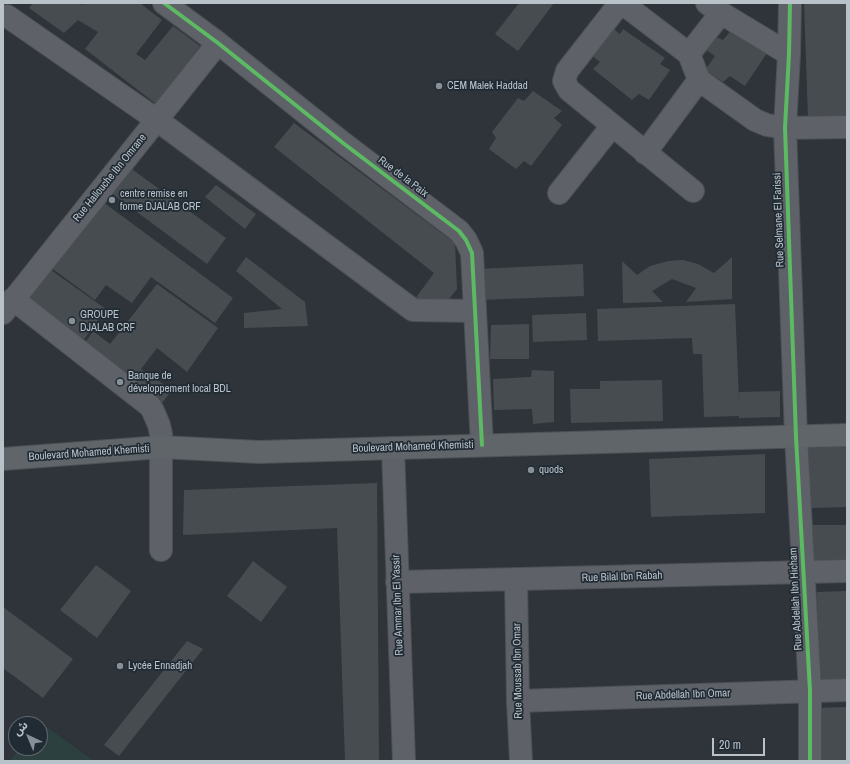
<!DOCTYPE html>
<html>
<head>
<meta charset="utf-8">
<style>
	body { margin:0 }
	#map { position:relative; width:850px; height:764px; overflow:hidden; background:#2e3439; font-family:"Archivo Narrow","Noto Sans Arabic",sans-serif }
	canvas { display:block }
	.frame { position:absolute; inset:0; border:4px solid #b9c1c9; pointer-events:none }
	.north { position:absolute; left:8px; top:716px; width:40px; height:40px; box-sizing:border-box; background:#212b34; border:1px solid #5e6770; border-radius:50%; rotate:316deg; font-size:11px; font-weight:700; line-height:16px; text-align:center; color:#b9c1c9 }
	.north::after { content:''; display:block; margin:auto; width:14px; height:18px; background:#889097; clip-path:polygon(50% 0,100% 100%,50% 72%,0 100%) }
	.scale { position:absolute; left:712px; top:738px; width:53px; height:18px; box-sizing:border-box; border:2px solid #b9c1c9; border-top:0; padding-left:5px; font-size:12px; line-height:14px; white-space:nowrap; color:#b9c1c9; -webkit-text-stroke:3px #212b34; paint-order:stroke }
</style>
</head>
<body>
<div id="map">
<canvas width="850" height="764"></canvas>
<div class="frame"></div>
<div class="north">ش</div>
<div class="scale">20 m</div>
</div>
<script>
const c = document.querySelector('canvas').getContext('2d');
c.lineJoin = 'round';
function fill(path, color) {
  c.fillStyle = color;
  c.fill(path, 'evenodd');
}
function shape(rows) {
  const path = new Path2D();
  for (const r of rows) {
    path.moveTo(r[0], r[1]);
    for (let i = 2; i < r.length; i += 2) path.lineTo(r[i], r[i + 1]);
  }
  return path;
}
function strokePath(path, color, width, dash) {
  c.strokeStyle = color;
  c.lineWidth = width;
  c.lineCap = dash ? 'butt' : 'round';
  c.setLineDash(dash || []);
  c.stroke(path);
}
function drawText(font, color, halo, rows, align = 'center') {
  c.font = font + ' "Archivo Narrow",sans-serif';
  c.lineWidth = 3.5;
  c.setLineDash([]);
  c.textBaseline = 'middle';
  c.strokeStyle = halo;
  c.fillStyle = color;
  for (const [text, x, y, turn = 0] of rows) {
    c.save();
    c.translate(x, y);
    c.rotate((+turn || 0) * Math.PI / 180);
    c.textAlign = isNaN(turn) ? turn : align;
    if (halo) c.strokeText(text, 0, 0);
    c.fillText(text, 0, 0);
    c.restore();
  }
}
const green = shape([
	[40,722,94,761,10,761,20,748,40,748,40,724,38,724]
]);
const building = shape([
	[33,3,79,3,82,5,84,3,140,3,162,20,136,54,145,60,173,26,200,46,156,104,85,49,98,32,78,20,64,33,29,8],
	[519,3,554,3,518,51,495,34],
	[804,3,847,3,847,117,808,118],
	[610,26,620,34,623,29,665,58,660,64,670,70,649,100,639,94,632,100,593,69,600,62,590,54],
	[734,27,769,50,745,86,730,76,723,82,705,70,715,56,706,50,716,37,723,40],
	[533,91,562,111,554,118,562,125,531,166,524,161,516,169,489,149,496,138,492,132,518,98,524,101],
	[294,123,455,243,457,289,449,299,415,299,434,273,274,147],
	[129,167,226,238,207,264,110,192],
	[216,185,256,214,245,229,205,197],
	[103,202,233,298,215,323,151,277,132,303,106,285,95,300,50,267],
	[246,257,305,302,308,326,244,328,244,313,282,309,236,271],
	[732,257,732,299,686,302,696,288,672,279,652,291,663,302,623,303,622,261,637,275,650,266,668,261,683,260,698,264,714,273],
	[583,264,584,296,478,300,476,269],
	[48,268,106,309,80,345,23,299],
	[157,284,218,328,187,372,157,348,141,369,172,390,159,407,81,349,93,331,110,344],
	[735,304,739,400,739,392,780,391,780,417,739,418,739,416,704,417,702,354,693,354,692,338,598,341,597,309],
	[586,313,587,340,533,342,532,315],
	[529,324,529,359,490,359,491,325],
	[532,370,554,371,554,422,533,424,532,409,494,410,493,379,531,377],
	[662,380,663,421,571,423,570,389,600,389,600,381],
	[847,446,847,507,810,508,808,448],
	[765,454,765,513,651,517,649,459],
	[377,483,379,761,345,761,337,528,183,535,184,490],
	[810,525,847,525,847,563,812,564],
	[253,561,287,587,261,622,227,596],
	[96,565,131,591,97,638,60,610],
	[847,591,847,681,818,682,817,592],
	[3,607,73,659,43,698,3,668],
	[187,641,203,649,119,756,104,745],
	[847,707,847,761,816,761,815,708]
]);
const minor = shape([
	[164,3,218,43,343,143,459,231,466,240,472,253,482,445],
	[620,3,567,71,564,81,569,90,693,191],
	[622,3,689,54,699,80],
	[707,3,721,13,789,54],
	[790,3,789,54,785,128,796,437,810,691,810,761],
	[7,16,157,120,413,310,475,311],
	[689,54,721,13],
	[645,153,699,80,755,120,767,125,785,128,847,127],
	[559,193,612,126],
	[13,299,150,406,153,411,159,425,161,434,161,550],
	[3,313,218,43],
	[393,448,404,761],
	[516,580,518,701,521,761],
	[397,582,847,571],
	[518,701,847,690]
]);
const major = shape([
	[3,459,161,447,259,452,847,435]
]);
const cycleway = shape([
	[164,3,218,43,343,143,459,231,466,240,472,253,482,445],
	[790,3,789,54,785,128,796,437,810,691,810,761]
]);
const markers = [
	[439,86,4,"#889097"],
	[112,200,4,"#889097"],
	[72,321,4,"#889097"],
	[120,382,4,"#889097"],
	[531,470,4,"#889097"],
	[120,666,4,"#889097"]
];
const poiNames = [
	["CEM Malek Haddad",447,86],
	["centre remise en",120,194],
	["forme DJALAB CRF",120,207],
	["GROUPE",80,315],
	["DJALAB CRF",80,328],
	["Banque de",128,376],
	["développement local BDL",128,389],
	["quods",539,470],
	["Lycée Ennadjah",128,666]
];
const streetNames = [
	["Rue de la Paix",403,177,37],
	["Rue Hallouche Ibn Omrane",110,178,-51],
	["Rue Selmane El Farissi",779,220,-92],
	["Boulevard Mohamed Khemisti",413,447,-2],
	["Boulevard Mohamed Khemisti",89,453,-4],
	["Rue Bilal Ibn Rabah",622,577,-2],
	["Rue Abdellah Ibn Hicham",796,599,-93],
	["Rue Ammar Ibn El Yassir",398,605,-92],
	["Rue Moussab Ibn Omar",518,671,-91],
	["Rue Abdellah Ibn Omar",683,695,-2]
];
fill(green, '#2b403f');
fill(building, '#474c51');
strokePath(minor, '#4c5054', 24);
strokePath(major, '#4b5156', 24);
strokePath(minor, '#5e6268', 22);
strokePath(major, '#5f6569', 22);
strokePath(cycleway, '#5cba63', 4);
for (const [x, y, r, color] of markers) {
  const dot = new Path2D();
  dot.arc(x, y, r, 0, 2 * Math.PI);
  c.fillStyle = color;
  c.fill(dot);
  strokePath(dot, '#212b34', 1.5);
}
drawText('11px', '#b9c1c9', '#212b34', poiNames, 'left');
drawText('11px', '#b9c1c9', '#212b34', streetNames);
</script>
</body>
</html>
